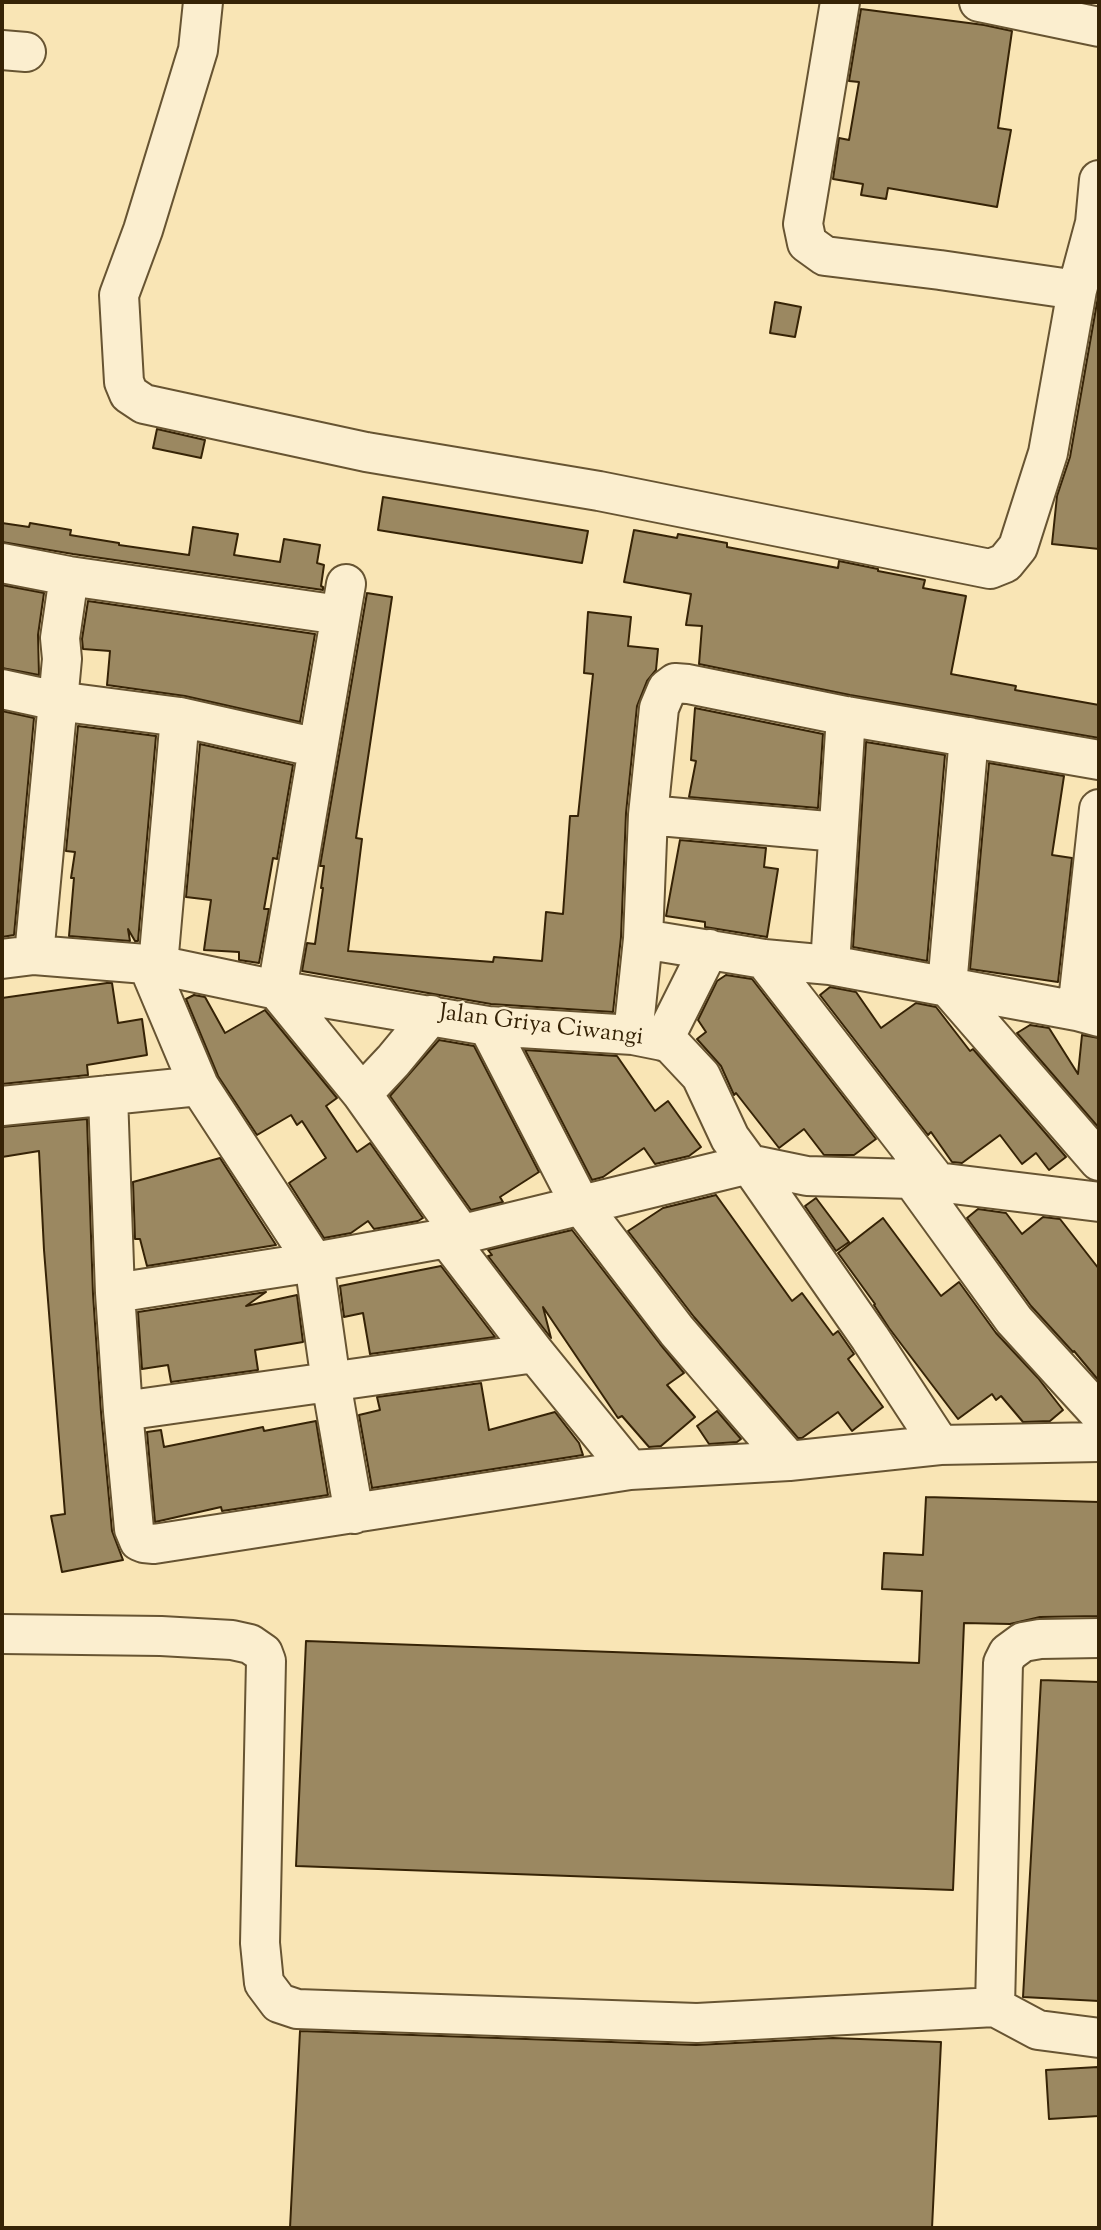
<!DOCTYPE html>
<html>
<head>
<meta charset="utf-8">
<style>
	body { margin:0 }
	#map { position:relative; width:1101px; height:2230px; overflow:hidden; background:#f9e5b5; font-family:"Sorts Mill Goudy",serif }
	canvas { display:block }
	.frame { position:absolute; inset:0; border:4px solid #362306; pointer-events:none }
</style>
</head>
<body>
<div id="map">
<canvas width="1101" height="2230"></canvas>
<div class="frame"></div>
</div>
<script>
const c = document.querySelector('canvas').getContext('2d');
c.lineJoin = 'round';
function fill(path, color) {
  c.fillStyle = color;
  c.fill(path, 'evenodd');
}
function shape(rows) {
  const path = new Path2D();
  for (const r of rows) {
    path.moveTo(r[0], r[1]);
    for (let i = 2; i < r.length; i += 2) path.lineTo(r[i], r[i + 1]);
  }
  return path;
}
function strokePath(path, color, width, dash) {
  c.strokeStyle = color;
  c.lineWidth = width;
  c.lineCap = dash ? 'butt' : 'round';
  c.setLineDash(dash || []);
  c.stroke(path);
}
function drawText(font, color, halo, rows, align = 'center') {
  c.font = font + ' "Sorts Mill Goudy",serif';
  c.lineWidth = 5;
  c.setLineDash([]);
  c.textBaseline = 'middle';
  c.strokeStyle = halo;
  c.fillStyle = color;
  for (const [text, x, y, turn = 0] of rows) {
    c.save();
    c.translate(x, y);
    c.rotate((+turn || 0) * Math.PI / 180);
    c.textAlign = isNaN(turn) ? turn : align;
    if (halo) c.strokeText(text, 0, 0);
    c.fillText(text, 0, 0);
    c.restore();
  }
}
const building = shape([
	[861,9,984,25,1012,31,998,128,1011,130,997,207,888,188,886,199,861,195,863,184,833,179,839,138,849,140,859,82,849,81,861,9],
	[1099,291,1099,549,1052,544,1057,496,1070,457,1099,291],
	[775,302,801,307,795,337,770,333,775,302],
	[157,429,205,440,201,458,153,448,157,429],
	[383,497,588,531,582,563,378,530,383,497],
	[2,523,29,527,30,523,71,530,70,535,119,543,119,545,189,555,193,527,238,534,234,555,280,562,284,539,320,545,317,563,324,565,321,586,323,587,323,590,73,554,2,542,2,523],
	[634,530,677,538,678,534,727,543,727,547,838,568,839,561,878,569,878,571,925,580,923,588,966,596,951,674,1016,686,1015,690,1099,705,1099,738,850,695,699,664,702,626,686,625,691,594,624,582,634,530],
	[2,585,44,593,38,635,39,675,2,668,2,585],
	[367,593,392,597,356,838,362,839,348,951,493,962,494,957,542,961,546,912,563,914,570,816,578,816,593,674,584,673,588,612,631,617,628,646,658,649,656,670,647,681,637,706,626,813,621,937,613,1012,491,1004,302,971,307,943,315,944,323,888,321,888,324,866,320,866,367,593],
	[88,601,315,634,300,722,185,696,107,685,110,651,83,649,82,639,88,601],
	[695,708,823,734,818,808,689,797,696,761,691,760,695,708],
	[2,711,34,718,14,935,2,937,2,711],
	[78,726,156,736,138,941,135,941,128,929,130,941,69,936,74,878,71,878,75,852,66,851,78,726],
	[866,742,945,755,927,961,853,947,866,742],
	[200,744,293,765,277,859,273,858,264,909,269,909,259,963,239,960,239,952,204,950,211,900,186,897,200,744],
	[989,763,1064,776,1052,855,1072,858,1058,982,970,969,989,763],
	[680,840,766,848,764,867,778,869,767,937,705,927,705,922,666,916,680,840],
	[726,975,752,979,876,1139,854,1155,824,1155,804,1129,779,1148,736,1093,734,1095,721,1066,697,1039,706,1032,698,1020,717,981,726,975],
	[107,983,112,983,118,1023,142,1019,147,1055,87,1065,88,1075,2,1084,2,998,107,983],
	[830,987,856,992,881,1028,916,1003,936,1007,970,1051,973,1049,1066,1157,1049,1170,1036,1153,1022,1164,1000,1135,962,1163,952,1162,931,1132,928,1135,820,995,830,987],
	[194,995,205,997,225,1033,265,1010,337,1098,326,1106,357,1152,370,1143,423,1218,418,1221,374,1229,368,1221,351,1233,324,1238,289,1183,326,1158,302,1121,297,1125,291,1115,257,1135,218,1076,186,999,194,995],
	[1030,1025,1049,1028,1078,1074,1082,1035,1099,1038,1099,1128,1017,1033,1030,1025],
	[439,1040,474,1046,539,1172,500,1197,503,1202,471,1210,390,1096,439,1040],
	[525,1050,617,1056,655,1111,668,1101,701,1147,689,1156,655,1164,644,1148,603,1177,592,1180,525,1050],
	[87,1119,93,1294,101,1412,112,1531,123,1560,62,1572,51,1516,65,1514,44,1250,39,1151,2,1157,2,1127,87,1119],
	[220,1158,276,1245,147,1266,140,1239,135,1239,133,1182,220,1158],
	[716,1195,792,1301,802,1293,833,1335,838,1331,854,1354,848,1359,883,1407,852,1431,838,1412,802,1438,798,1438,694,1317,628,1231,663,1208,716,1195],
	[816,1198,849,1242,836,1251,805,1206,816,1198],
	[978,1209,1006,1213,1022,1234,1043,1217,1060,1219,1099,1269,1099,1381,1074,1351,1073,1352,1031,1306,967,1218,978,1209],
	[883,1218,941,1296,959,1282,996,1333,1038,1378,1063,1410,1050,1421,1023,1422,1001,1396,996,1400,992,1394,958,1419,889,1328,874,1305,875,1304,838,1253,883,1218],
	[572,1230,660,1344,684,1373,667,1385,695,1417,661,1446,649,1447,622,1416,618,1418,543,1307,551,1338,488,1256,492,1255,488,1250,572,1230],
	[441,1266,495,1337,370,1354,363,1313,344,1317,340,1286,441,1266],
	[266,1292,246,1306,297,1295,303,1342,255,1350,258,1370,171,1382,168,1365,142,1369,138,1312,266,1292],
	[481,1383,489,1430,555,1412,579,1443,583,1455,372,1488,359,1415,380,1410,377,1397,481,1383],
	[717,1411,741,1439,737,1442,709,1444,697,1426,717,1411],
	[316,1421,328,1495,222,1511,221,1507,155,1522,147,1432,161,1430,164,1447,263,1427,264,1431,316,1421],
	[926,1497,1099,1502,1099,1616,1040,1617,1010,1624,964,1623,953,1890,296,1866,306,1641,919,1663,922,1591,882,1589,884,1553,923,1555,926,1497],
	[1041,1680,1099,1682,1099,2001,1023,1997,1041,1680],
	[300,2031,696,2045,833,2038,941,2042,932,2228,290,2228,300,2031],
	[1098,2067,1099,2116,1049,2119,1046,2070,1098,2067]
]);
const minor = shape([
	[203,2,198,50,143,230,119,295,124,382,129,394,144,404,366,452,599,491,990,569,1005,563,1018,547,1048,453,1077,290,1095,223,1099,180],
	[840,2,803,224,807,243,825,256,940,270,1077,290],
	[979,2,1099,27],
	[2,50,26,52],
	[2,563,69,576,340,615],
	[346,584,277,990,362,1094,462,1235],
	[2,689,57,701,180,717,318,748],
	[969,737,947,986,1099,1161],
	[648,815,838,832],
	[643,939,764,959,830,965,1077,1011,1099,1017],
	[34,955,62,659,60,638,69,576],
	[2,959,34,955,158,965,277,990,488,1026,633,1035,663,1041,671,1044,701,1076,730,1138,749,1164,807,1176,912,1179,1099,1202],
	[764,959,937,1182],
	[148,965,199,1086,314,1262,331,1382,354,1514],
	[158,965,180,717],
	[830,965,846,716],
	[1077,1011,1099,809],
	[488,1026,580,1204,677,1331,789,1461],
	[633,1035,643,939,648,815,659,708,667,689,675,683,688,684,846,716,1099,760],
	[663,1041,709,949],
	[362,1094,393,1061,431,1015],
	[108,1095,115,1293,123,1411,134,1529,139,1541,144,1543,154,1544,630,1470,789,1461,940,1445,1099,1442],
	[2,1106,199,1086],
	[912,1179,1014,1320,1099,1413],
	[447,1238,535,1353,630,1470],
	[115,1293,314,1262,447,1238,749,1164,870,1338,940,1445],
	[123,1411,535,1353],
	[2,1634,161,1636,232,1640,250,1644,263,1653,266,1661,260,1943,264,1983,279,2003,297,2009,697,2023,995,2007,1038,2030,1099,2038],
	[995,2007,1003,1663,1008,1653,1023,1642,1040,1639,1099,1638]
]);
const streetNames = [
	["Jalan Griya Ciwangi",541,1027,7]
];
fill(building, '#9b8861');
strokePath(building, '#362306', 2);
strokePath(minor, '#675432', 42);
strokePath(minor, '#fbeecf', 38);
drawText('24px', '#362306', '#fbeecf', streetNames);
</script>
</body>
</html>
